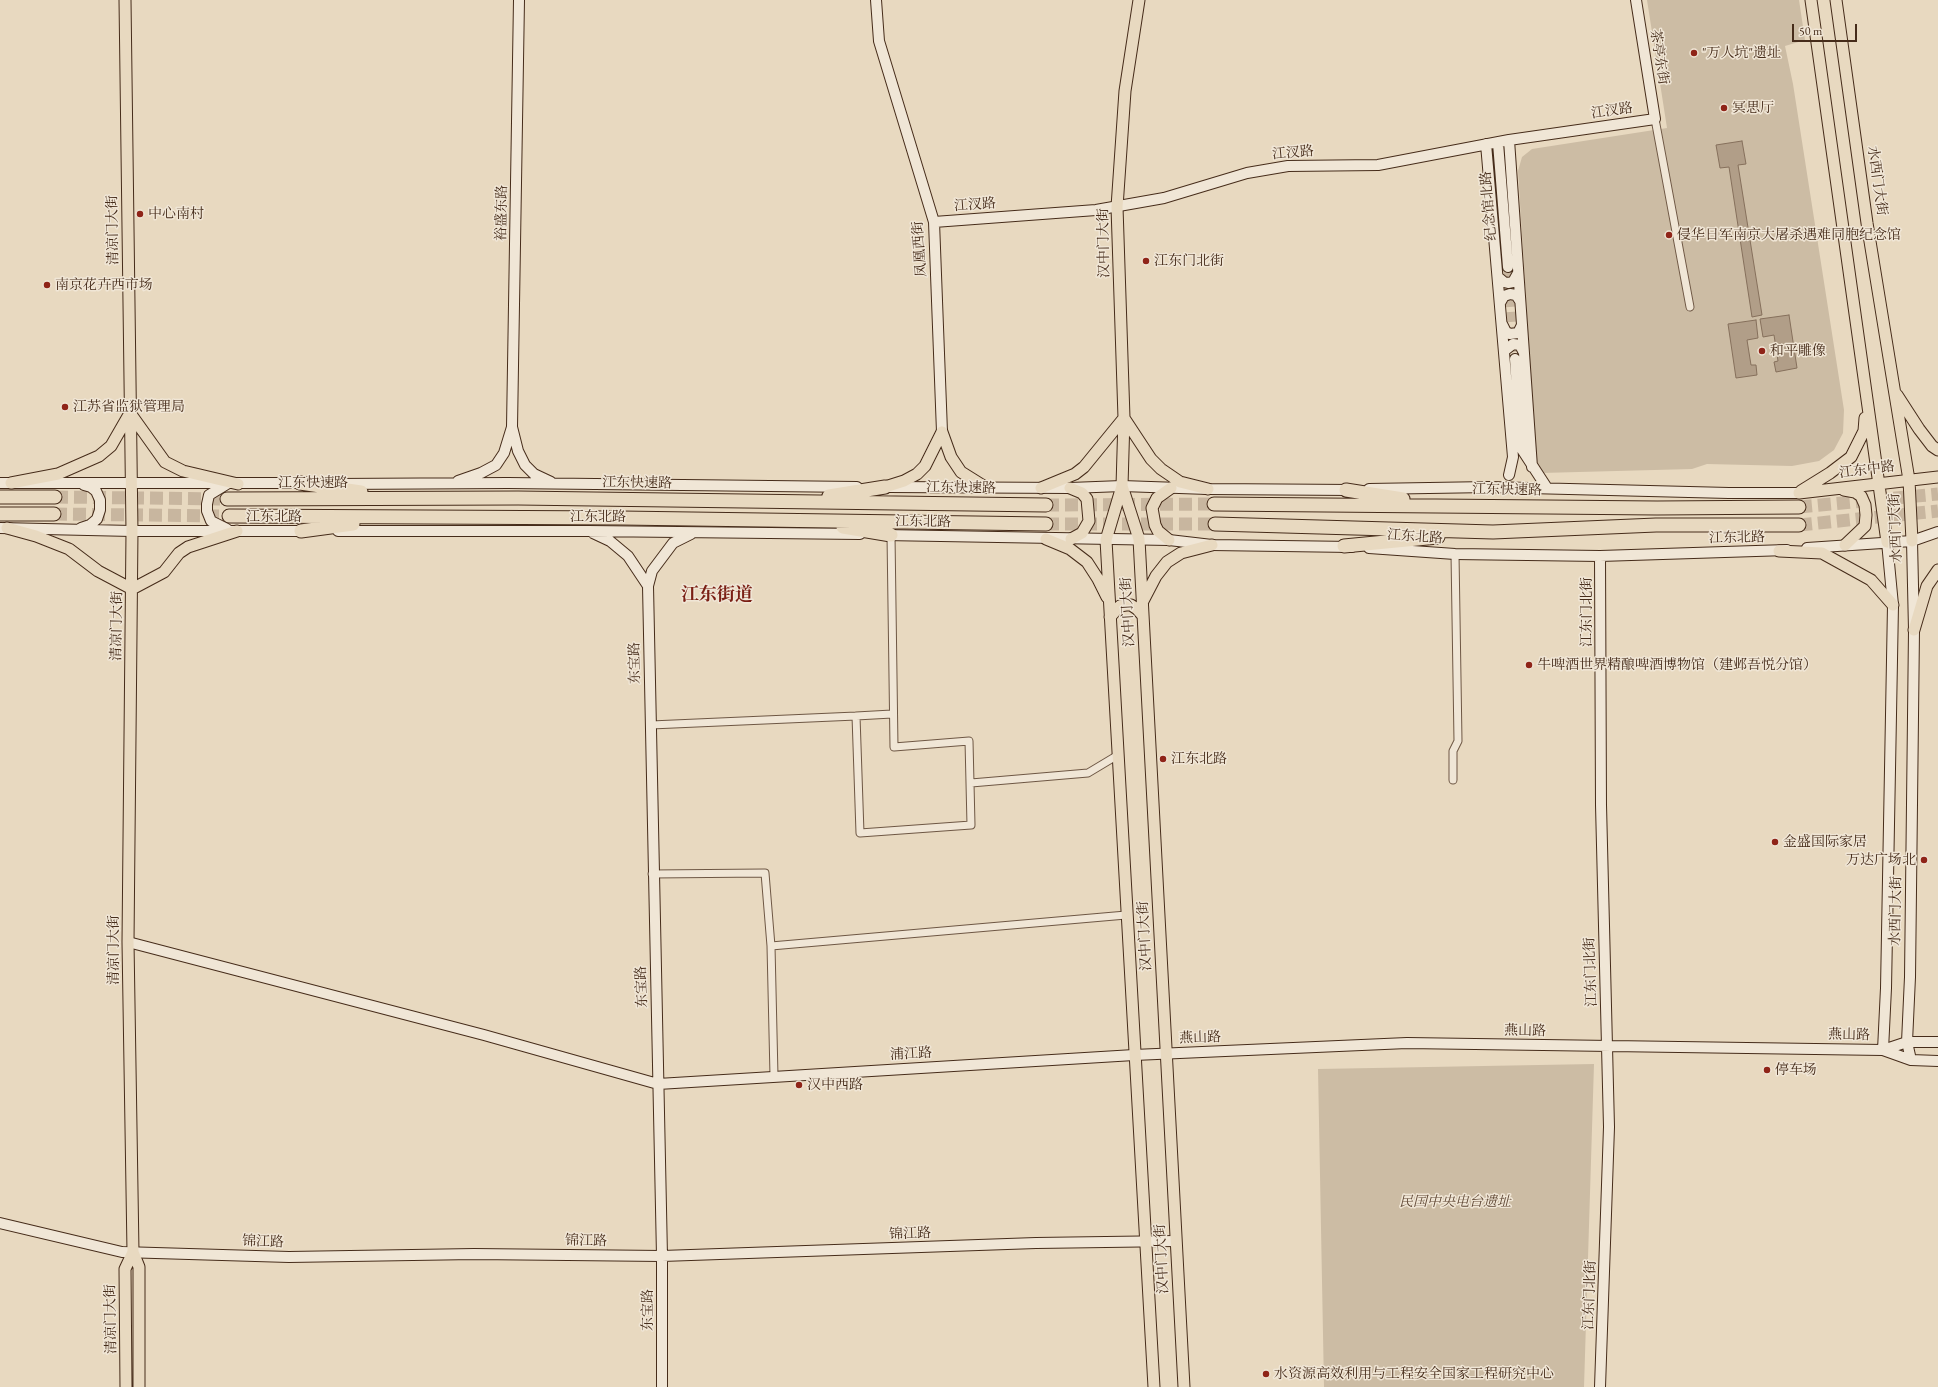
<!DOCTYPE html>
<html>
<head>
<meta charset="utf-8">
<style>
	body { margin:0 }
	#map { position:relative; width:1938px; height:1387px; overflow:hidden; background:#e8d9c0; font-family:"EB Garamond",serif }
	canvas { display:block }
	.scale { position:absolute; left:1792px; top:24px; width:65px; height:18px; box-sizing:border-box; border:2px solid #462c1a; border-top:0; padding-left:5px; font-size:12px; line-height:14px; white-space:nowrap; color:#462c1a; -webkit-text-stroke:3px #f0e6d6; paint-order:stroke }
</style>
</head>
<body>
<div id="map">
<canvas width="1938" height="1387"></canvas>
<div class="scale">50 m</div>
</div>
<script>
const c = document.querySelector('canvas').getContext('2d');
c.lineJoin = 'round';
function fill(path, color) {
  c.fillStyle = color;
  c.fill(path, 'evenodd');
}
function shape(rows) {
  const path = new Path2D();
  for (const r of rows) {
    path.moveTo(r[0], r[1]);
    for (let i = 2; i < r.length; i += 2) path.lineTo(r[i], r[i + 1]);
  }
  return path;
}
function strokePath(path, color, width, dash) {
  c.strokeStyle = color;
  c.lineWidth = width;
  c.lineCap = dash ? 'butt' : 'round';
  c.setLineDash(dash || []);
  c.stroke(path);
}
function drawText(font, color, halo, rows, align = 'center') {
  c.font = font + ' "EB Garamond","Noto Serif SC",serif';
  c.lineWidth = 3;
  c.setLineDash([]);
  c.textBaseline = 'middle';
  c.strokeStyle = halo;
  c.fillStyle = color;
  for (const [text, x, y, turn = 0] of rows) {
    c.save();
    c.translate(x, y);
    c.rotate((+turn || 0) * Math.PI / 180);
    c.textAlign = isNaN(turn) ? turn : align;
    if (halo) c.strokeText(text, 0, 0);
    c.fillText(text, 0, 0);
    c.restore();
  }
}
const green = shape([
	[1647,0,1799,0,1805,40,1785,46,1793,84,1844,410,1843,433,1834,450,1819,461,1792,466,1707,464,1692,469,1541,473,1536,462,1518,171,1522,157,1532,149,1667,128],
	[1594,1064,1584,1387,1324,1387,1318,1069]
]);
const water = shape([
	[1742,141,1746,164,1738,165,1762,315,1752,317,1729,167,1720,168,1716,145,1742,141],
	[1789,315,1797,368,1776,372,1774,362,1778,361,1774,335,1763,337,1760,319,1789,315],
	[1756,320,1758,338,1747,340,1751,365,1756,365,1757,375,1736,378,1728,324,1756,320]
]);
const secondaryTunnel = shape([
	[1508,267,1515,359]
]);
const highwayTunnel = shape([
	[55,497,227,499],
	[1046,505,1214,504],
	[1799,507,1938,494],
	[54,514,229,516],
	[1046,524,1215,524],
	[1799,525,1938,511]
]);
const street = shape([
	[1655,119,1690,307],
	[856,716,892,714],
	[651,725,856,716,860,833,971,825,969,741,894,747,891,535],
	[1453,780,1453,751,1458,741,1455,554],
	[971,783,1088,773,1118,755],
	[652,874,765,873,771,946],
	[774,1076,771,946,1126,915]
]);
const secondary = shape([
	[876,0,879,41,934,222,942,432],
	[1509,140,1532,467],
	[1498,143,1508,267],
	[1486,144,1513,457,1509,475],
	[934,222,1096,210,1164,198,1247,173,1288,166,1378,165,1509,140,1655,119,1636,0],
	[1498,277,1504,282,1508,283,1513,282,1518,273],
	[1500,303,1504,296,1510,294,1516,295,1520,301],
	[1502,324,1506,332,1510,334,1518,333,1522,325],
	[1504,351,1513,344,1520,345,1523,351],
	[1515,359,1521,448,1547,488],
	[512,427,518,451,525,465,534,474,551,482],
	[458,481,481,473,496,465,504,453,512,427,519,0],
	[0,483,307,483],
	[227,484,209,495,207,504,207,511,211,521,227,529],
	[335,484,508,483,857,487],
	[889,487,1070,488,1122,486,1208,489,1353,490],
	[1369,489,1489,487,1729,493,1799,493],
	[0,528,132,531,308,531],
	[81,528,90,525,97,519,100,510,100,500,96,491,91,487,84,485],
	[338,531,588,531,860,534],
	[593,533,610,541,628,556,648,586],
	[884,535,1169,540,1212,545,1352,547],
	[1369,548,1455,554,1600,556,1787,550],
	[1807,548,1912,541,1938,532],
	[128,942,484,1035,658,1084,1134,1055,1407,1043,1883,1050,1907,1042,1938,1042],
	[1883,1050,1886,988,1893,605,1887,542],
	[1883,1050,1911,1060,1938,1061],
	[1911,1060,1907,1042,1910,977,1914,630,1912,541],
	[0,1223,122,1252,289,1257,474,1254,662,1256,1036,1243,1176,1241],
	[662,1387,662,1256,648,586,652,571,673,543,691,534],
	[1600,1387,1609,1127,1601,805,1600,556]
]);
const primary = shape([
	[125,0,132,531,128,942,133,1252,139,1267,139,1387],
	[1139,0,1125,91,1117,207,1124,418,1122,486,1106,540,1154,1387],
	[1811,0,1887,542],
	[1836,0,1867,223,1909,480,1912,541],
	[1897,395,1919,429,1932,446,1938,450],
	[942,432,951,457,961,472,985,487],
	[11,483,58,474,99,456,111,446,130,413,165,462,183,471,238,484],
	[1122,486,1139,539,1184,1387],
	[885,487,904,481,917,474,925,466,942,432],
	[1041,488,1075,474,1084,467,1124,418,1151,459,1161,469,1180,482,1208,489],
	[1070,488,1082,493,1087,499,1089,521,1082,533,1071,539],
	[1844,490,1855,492,1861,496,1865,505,1866,515,1865,526,1845,545],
	[1801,491,1830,473,1851,457,1864,431,1865,418],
	[1799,493,1938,477],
	[7,528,36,536,69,549,98,571,132,589,164,572,179,553,188,547,237,531],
	[1046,539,1070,549,1087,562,1098,579,1107,597],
	[1169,540,1158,531,1155,525,1152,508,1157,498,1171,488],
	[1779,551,1822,553,1871,580,1893,605],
	[1143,601,1156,576,1167,562,1181,553,1212,545],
	[1110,617,1120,606,1126,605,1131,605,1137,609,1143,616],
	[1914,630,1927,586,1938,570],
	[126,1387,125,1269,133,1252]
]);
const highway = shape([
	[300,483,361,492],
	[1346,490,1403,499],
	[829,496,885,487],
	[0,497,55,497],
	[227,499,518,498,1046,505],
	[1214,504,1657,508,1799,507],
	[0,514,54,514],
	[229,516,621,518,1046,524],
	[1215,524,1493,532,1656,525,1799,525],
	[843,527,891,535],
	[301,531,353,524],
	[1344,546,1438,537]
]);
const markers = [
	[1694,53,4,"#8f2418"],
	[1724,108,4,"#8f2418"],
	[140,214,4,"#8f2418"],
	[1669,235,4,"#8f2418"],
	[1146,261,4,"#8f2418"],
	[47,285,4,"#8f2418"],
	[1762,351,4,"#8f2418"],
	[65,407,4,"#8f2418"],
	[1529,665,4,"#8f2418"],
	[1163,759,4,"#8f2418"],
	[1775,842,4,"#8f2418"],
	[1924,860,4,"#8f2418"],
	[1767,1070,4,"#8f2418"],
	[799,1085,4,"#8f2418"],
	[1266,1374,4,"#8f2418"]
];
const poiNames = [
	["\"万人坑\"遗址",1702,53],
	["冥思厅",1732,108],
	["中心南村",148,214],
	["侵华日军南京大屠杀遇难同胞纪念馆",1677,235],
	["江东门北街",1154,261],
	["南京花卉西市场",55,285],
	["和平雕像",1770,351],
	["江苏省监狱管理局",73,407],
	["牛啤酒世界精酿啤酒博物馆（建邺吾悦分馆）",1537,665],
	["江东北路",1171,759],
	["金盛国际家居",1783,842],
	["万达广场北",1916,860,"right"],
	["停车场",1775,1070],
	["汉中西路",807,1085],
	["水资源高效利用与工程安全国家工程研究中心",1274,1374]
];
const streetNames = [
	["茶亭东街",1659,57,81],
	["江汊路",1612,111,-8],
	["江汊路",1293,153,-5],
	["水西门大街",1877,181,82],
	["江汊路",975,205,-4],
	["纪念馆北路",1489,206,-95],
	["裕盛东路",502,213,-89],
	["清凉门大街",113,230,-91],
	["汉中门大街",1104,243,-91],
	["凤凰西街",920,249,-94],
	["江东中路",1867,470,-7],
	["江东快速路",313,483],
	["江东快速路",637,483,1],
	["江东快速路",961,488,1],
	["江东快速路",1507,490,1],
	["江东北路",274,517],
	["江东北路",598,517],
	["江东北路",923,522,1],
	["水西门大街",1896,528,-92],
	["江东北路",1415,537,4],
	["江东北路",1737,538,-1],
	["汉中门大街",1128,612,-93],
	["江东门北街",1587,612,-90],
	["清凉门大街",117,626,-89],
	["东宝路",635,663,-91],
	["水西门大街",1896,911,-89],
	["汉中门大街",1145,936,-93],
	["清凉门大街",114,950,-90],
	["江东门北街",1591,972,-92],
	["东宝路",642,987,-92],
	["燕山路",1525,1031,1],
	["燕山路",1849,1035,1],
	["燕山路",1200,1038,-2],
	["浦江路",911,1054,-3],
	["锦江路",910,1234,-2],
	["锦江路",586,1241,1],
	["锦江路",263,1242,2],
	["汉中门大街",1162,1259,-93],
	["江东门北街",1590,1295,-88],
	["东宝路",648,1310,-90],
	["清凉门大街",111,1319,-91]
];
const parkNames = [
	["民国中央电台遗址",1455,1202]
];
const districtNames = [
	["江东街道",717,595]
];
fill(green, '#ccbca4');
fill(water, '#b19e88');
strokePath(water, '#86705c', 1);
strokePath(secondaryTunnel, '#c8b69f', 10, [10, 5]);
strokePath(highwayTunnel, '#c8b69f', 13, [13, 6]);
strokePath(street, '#6e5744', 9);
strokePath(secondary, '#462c1a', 12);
strokePath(primary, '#462c1a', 13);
strokePath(highway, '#462c1a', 15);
strokePath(street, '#f0e6d6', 7);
strokePath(secondary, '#f0e6d6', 10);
strokePath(primary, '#e8d9c0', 11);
strokePath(highway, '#e8d9c0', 13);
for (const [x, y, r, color] of markers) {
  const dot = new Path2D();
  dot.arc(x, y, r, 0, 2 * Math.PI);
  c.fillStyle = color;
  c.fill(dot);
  strokePath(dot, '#f0e6d6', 1.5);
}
drawText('14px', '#462c1a', '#f0e6d6', poiNames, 'left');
drawText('14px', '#462c1a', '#f0e6d6', streetNames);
drawText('italic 14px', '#614936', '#f0e6d6', parkNames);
drawText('bold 18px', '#7a1f14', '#f0e6d6', districtNames);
</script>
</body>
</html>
